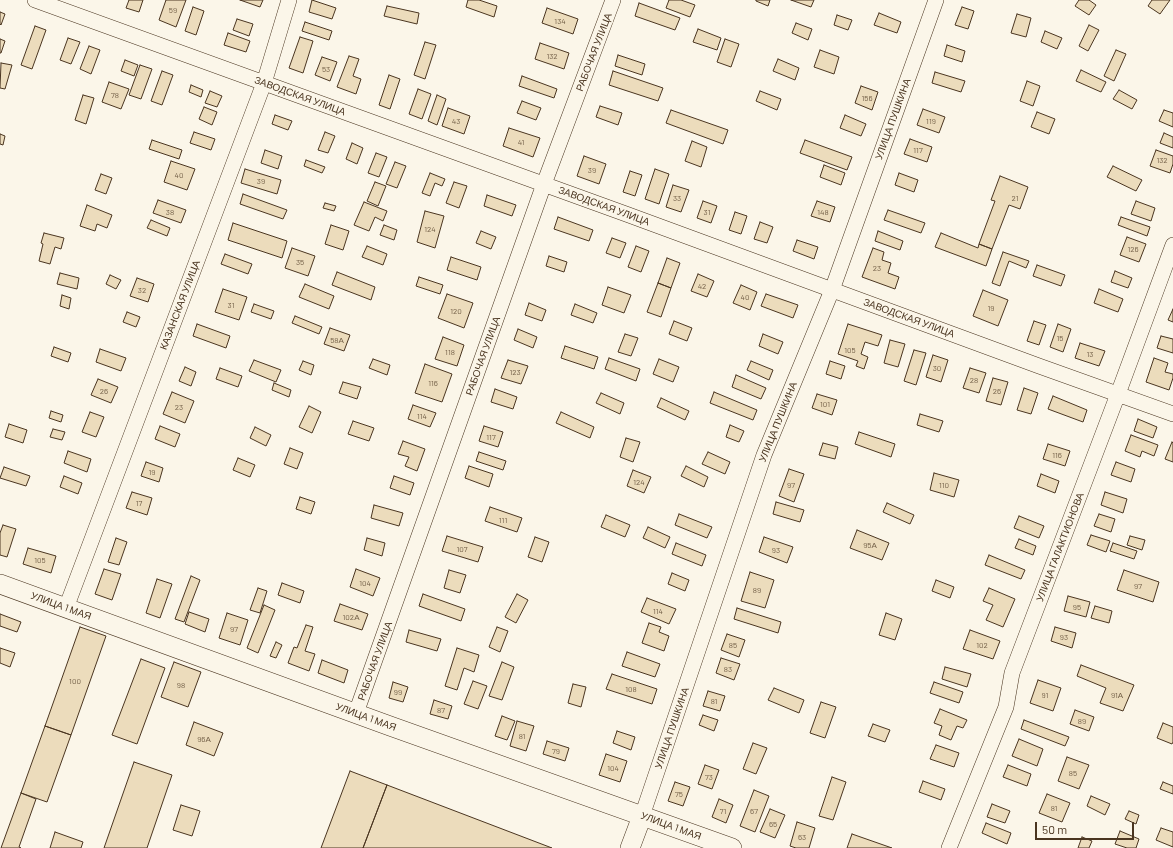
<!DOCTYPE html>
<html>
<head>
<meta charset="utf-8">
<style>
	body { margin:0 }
	#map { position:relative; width:1173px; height:848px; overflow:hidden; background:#fbf6e9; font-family:Barlow,sans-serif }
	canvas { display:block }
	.scale { position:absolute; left:1035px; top:822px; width:99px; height:18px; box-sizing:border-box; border:2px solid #4a3520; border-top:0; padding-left:5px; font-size:12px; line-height:14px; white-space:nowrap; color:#4a3520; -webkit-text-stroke:3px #fbf6e9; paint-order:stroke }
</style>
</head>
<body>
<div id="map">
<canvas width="1173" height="848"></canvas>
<div class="scale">50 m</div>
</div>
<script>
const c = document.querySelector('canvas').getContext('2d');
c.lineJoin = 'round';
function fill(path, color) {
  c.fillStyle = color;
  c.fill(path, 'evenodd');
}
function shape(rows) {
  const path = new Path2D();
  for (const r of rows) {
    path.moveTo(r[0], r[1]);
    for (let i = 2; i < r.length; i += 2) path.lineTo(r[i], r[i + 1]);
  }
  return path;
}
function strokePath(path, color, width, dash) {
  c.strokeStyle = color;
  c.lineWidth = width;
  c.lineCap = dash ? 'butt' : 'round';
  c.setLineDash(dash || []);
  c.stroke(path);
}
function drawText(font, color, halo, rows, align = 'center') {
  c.font = font + ' Barlow,sans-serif';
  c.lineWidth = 3;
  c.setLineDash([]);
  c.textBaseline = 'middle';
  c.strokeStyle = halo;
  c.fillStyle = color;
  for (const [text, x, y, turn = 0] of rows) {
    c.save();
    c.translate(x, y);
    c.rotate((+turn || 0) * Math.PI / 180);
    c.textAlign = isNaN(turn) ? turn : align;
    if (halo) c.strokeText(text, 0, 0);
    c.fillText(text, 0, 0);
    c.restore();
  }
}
const building = shape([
	[129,0,143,0,139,12,126,8,129,0],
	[166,0,186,0,176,27,159,20,166,0],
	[240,0,263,0,260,7,240,0],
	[312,0,336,8,332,19,309,12,312,0],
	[468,0,479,0,497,6,494,17,466,7,468,0],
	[669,0,681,0,695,5,690,17,666,8,669,0],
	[756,0,770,0,768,6,756,1,756,0],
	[791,0,814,0,811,7,791,0],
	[1079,0,1089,0,1096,5,1089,15,1075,6,1079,0],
	[1152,0,1170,0,1160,14,1148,6,1152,0],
	[639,3,680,18,675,30,635,16,639,3],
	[387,6,419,13,417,24,384,16,387,6],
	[193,7,204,11,196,35,185,31,193,7],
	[962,7,974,11,968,29,955,25,962,7],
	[547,8,578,19,573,34,542,23,547,8],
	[0,12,5,14,1,25,0,24,0,12],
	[879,13,901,22,897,33,874,25,879,13],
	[1017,14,1031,18,1026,37,1011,33,1017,14],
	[837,15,852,20,848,30,834,25,837,15],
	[237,19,253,24,249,36,233,30,237,19],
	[305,22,332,31,329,40,302,31,305,22],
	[796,23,812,29,808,40,792,33,796,23],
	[1089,25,1099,30,1088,51,1079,46,1089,25],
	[35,26,46,30,32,69,21,65,35,26],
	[698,29,721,38,717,50,693,42,698,29],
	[1045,31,1062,38,1057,49,1041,42,1045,31],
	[228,33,250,41,246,52,224,45,228,33],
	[300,37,313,41,303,73,289,68,300,37],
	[68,38,80,42,71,64,60,60,68,38],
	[0,39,5,41,1,53,0,53,0,39],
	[725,39,739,44,731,67,717,62,725,39],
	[425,42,436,45,425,79,414,75,425,42],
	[540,43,569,53,564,69,535,59,540,43],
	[947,45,965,51,962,62,944,56,947,45],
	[89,46,100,50,91,74,80,69,89,46],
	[820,50,839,57,834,74,814,67,820,50],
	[1116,50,1126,54,1114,81,1104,76,1116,50],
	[618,55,645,64,642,75,615,66,618,55],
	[349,56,359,59,353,76,361,79,356,94,337,87,349,56],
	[322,57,337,62,330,81,315,75,322,57],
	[778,59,799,68,795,80,773,71,778,59],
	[125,60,138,65,134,76,121,71,125,60],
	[1,63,12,65,5,89,0,88,1,63],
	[140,65,152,69,141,99,129,95,140,65],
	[1081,70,1106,82,1101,92,1076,81,1081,70],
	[162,71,173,75,162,105,151,101,162,71],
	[613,71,663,88,658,101,609,85,613,71],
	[935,72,965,81,961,92,932,83,935,72],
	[389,75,400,79,390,109,379,105,389,75],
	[522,76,557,89,554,98,519,86,522,76],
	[1027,81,1040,86,1033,106,1020,101,1027,81],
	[109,82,129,89,121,109,102,102,109,82],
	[191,85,203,90,201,97,189,92,191,85],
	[861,86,878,92,872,110,855,103,861,86],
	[418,89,431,94,422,119,409,114,418,89],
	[1119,90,1137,100,1132,109,1113,99,1119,90],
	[210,91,222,96,217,107,205,103,210,91],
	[760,91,781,99,777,110,756,101,760,91],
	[83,95,94,98,86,124,75,120,83,95],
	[437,95,446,99,437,125,428,121,437,95],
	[522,101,541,108,536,120,517,113,522,101],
	[600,106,622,113,618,125,596,117,600,106],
	[204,107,217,112,212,125,199,119,204,107],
	[448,108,470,116,464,134,442,126,448,108],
	[923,109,945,117,939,133,917,125,923,109],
	[671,110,728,130,723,144,666,123,671,110],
	[1164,110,1173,113,1173,127,1159,121,1164,110],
	[1037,112,1055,119,1049,134,1031,127,1037,112],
	[275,115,292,121,288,130,272,124,275,115],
	[845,115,866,124,861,136,840,128,845,115],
	[509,128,540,138,533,157,503,146,509,128],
	[194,132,215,139,211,150,190,143,194,132],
	[325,132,335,136,328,153,318,150,325,132],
	[1164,133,1173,137,1173,148,1160,143,1164,133],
	[0,134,5,136,3,145,0,144,0,134],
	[910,139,932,147,927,162,904,154,910,139],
	[152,140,182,150,179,159,149,149,152,140],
	[805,140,852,157,847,170,800,153,805,140],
	[692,141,707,147,701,167,685,161,692,141],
	[352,143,363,148,357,164,346,159,352,143],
	[265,150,282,156,278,169,261,163,265,150],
	[1156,150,1173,156,1173,164,1170,173,1150,166,1156,150],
	[376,153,387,157,379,177,368,173,376,153],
	[584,156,606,164,599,184,577,176,584,156],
	[306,160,325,167,322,173,304,166,306,160],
	[171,161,195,169,187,190,164,182,171,161],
	[395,162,406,166,397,188,386,184,395,162],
	[824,165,845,173,841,185,820,177,824,165],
	[1113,166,1142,180,1136,191,1107,177,1113,166],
	[245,169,281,180,277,194,241,183,245,169],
	[655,169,669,174,659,204,645,199,655,169],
	[630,171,642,175,635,196,623,192,630,171],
	[430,173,445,179,442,186,435,183,430,196,422,193,430,173],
	[899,173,918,180,914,192,895,185,899,173],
	[101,174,112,178,106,194,95,190,101,174],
	[1000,176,1028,187,1020,209,1009,205,992,249,979,244,995,201,991,200,1000,176],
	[375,182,386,186,378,206,367,201,375,182],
	[454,182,467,186,459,208,446,203,454,182],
	[673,185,689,190,681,212,666,207,673,185],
	[243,194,287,210,283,219,240,204,243,194],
	[487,195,516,205,512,216,484,206,487,195],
	[158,200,186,210,181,223,153,213,158,200],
	[703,201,717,206,711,223,697,218,703,201],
	[817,201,835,207,830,222,811,216,817,201],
	[1136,201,1155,208,1151,221,1131,214,1136,201],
	[364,202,387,211,383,221,375,217,369,231,354,225,364,202],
	[325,203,336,206,334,211,323,208,325,203],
	[87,205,112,215,107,228,97,224,95,231,80,226,87,205],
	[888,210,925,223,921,233,884,220,888,210],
	[425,211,444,216,435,248,417,242,425,211],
	[735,212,747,216,741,234,729,230,735,212],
	[558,217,593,230,589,241,554,229,558,217],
	[1121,217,1150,227,1147,236,1118,225,1121,217],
	[151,220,170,228,167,236,147,228,151,220],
	[760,222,773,227,767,243,754,239,760,222],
	[233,223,287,241,282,258,228,240,233,223],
	[331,225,349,231,343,250,325,244,331,225],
	[384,225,397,230,394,240,380,235,384,225],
	[481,231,496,237,491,249,476,243,481,231],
	[878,231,903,241,900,250,875,241,878,231],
	[44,233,64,238,61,249,55,247,50,264,39,261,43,244,41,243,44,233],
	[941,233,978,248,979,244,992,249,986,266,935,247,941,233],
	[1127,237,1146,244,1139,262,1120,255,1127,237],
	[612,238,626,243,620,258,606,253,612,238],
	[797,240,818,247,814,259,793,251,797,240],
	[367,246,387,254,383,265,362,257,367,246],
	[636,246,649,251,641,272,628,267,636,246],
	[292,248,315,256,308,276,285,268,292,248],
	[873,248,884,252,882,260,891,263,888,273,899,277,895,289,862,277,873,248],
	[1003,252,1029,261,1026,268,1009,261,1000,286,992,283,1003,252],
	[225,254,252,264,248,274,221,264,225,254],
	[549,256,567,262,564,272,546,266,549,256],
	[451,257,481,267,477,280,447,270,451,257],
	[667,258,680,263,671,288,658,283,667,258],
	[1037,265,1065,275,1061,286,1033,276,1037,265],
	[1115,271,1132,278,1128,288,1111,282,1115,271],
	[337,272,375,287,371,300,332,285,337,272],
	[60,273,79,278,77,289,57,284,60,273],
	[698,274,714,281,707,297,691,291,698,274],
	[110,275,121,280,116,289,106,284,110,275],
	[419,277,443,285,440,294,416,286,419,277],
	[137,278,154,284,148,302,130,296,137,278],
	[658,283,671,288,661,317,647,312,658,283],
	[305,284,334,296,329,309,299,297,305,284],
	[741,285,757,292,750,310,733,303,741,285],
	[608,287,631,295,624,313,602,305,608,287],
	[223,289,247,297,239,320,215,312,223,289],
	[1099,289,1123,299,1118,312,1094,303,1099,289],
	[983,290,1008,300,998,326,973,316,983,290],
	[447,294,473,303,464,328,438,318,447,294],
	[766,294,798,305,793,318,761,306,766,294],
	[62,295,71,298,69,309,60,306,62,295],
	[529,303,546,310,542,321,525,315,529,303],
	[254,304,274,311,271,319,251,312,254,304],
	[575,304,597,313,593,323,571,315,575,304],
	[1173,309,1173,322,1168,320,1173,309],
	[127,312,140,317,136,327,123,322,127,312],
	[295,316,322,327,319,334,292,323,295,316],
	[674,321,692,328,687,341,669,334,674,321],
	[1034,321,1046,325,1039,345,1027,341,1034,321],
	[197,324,230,336,226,348,193,336,197,324],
	[848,324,882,335,878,346,865,342,861,354,868,357,864,369,856,366,858,361,838,354,848,324],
	[1058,324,1071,329,1063,352,1050,347,1058,324],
	[330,328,350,335,344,351,324,344,330,328],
	[518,329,537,337,533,348,514,340,518,329],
	[625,334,638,338,631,356,618,352,625,334],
	[763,334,783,342,778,354,759,346,763,334],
	[1161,336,1173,339,1173,353,1157,348,1161,336],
	[443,337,464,345,457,366,435,359,443,337],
	[890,340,905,344,898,367,884,363,890,340],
	[1080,343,1105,351,1099,366,1075,358,1080,343],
	[565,346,598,357,594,369,561,358,565,346],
	[54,347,71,353,68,362,51,356,54,347],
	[100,349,126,358,121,371,96,362,100,349],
	[914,350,926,353,916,385,904,381,914,350],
	[933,355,948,360,941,382,926,377,933,355],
	[609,358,640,369,636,381,605,369,609,358],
	[1154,358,1168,363,1165,372,1173,374,1173,378,1169,390,1146,382,1154,358],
	[373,359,390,365,387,375,369,368,373,359],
	[659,359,679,367,673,382,653,374,659,359],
	[254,360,281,370,276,382,249,371,254,360],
	[508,360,528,366,521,384,501,378,508,360],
	[303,361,314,365,311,375,299,370,303,361],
	[751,361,773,370,769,380,747,370,751,361],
	[830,361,845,366,841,379,826,374,830,361],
	[425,364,452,374,442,402,415,393,425,364],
	[185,367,196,372,191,386,179,381,185,367],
	[220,368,242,376,238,387,216,379,220,368],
	[970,368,986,373,979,393,963,388,970,368],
	[736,375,766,388,761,399,732,387,736,375],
	[993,378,1008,382,1001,405,986,401,993,378],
	[98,379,118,387,111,403,91,395,98,379],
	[343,382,361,387,357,399,339,393,343,382],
	[274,383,291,390,289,397,272,390,274,383],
	[1024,388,1038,393,1031,414,1017,410,1024,388],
	[495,389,517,397,513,409,491,402,495,389],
	[172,392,194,401,185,423,163,414,172,392],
	[714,392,757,410,753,420,710,403,714,392],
	[601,393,624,403,620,414,596,403,601,393],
	[817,394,837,400,832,415,812,408,817,394],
	[1053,396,1087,410,1083,422,1048,409,1053,396],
	[661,398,689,411,685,420,657,407,661,398],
	[413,405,436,413,430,427,408,419,413,405],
	[309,406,321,412,312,433,299,427,309,406],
	[51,411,63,415,61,422,49,418,51,411],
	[90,412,104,417,96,437,82,432,90,412],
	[561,412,594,427,590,438,556,423,561,412],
	[920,414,943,421,939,432,917,425,920,414],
	[1138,419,1157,427,1153,438,1134,431,1138,419],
	[353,421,374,428,369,441,348,434,353,421],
	[9,424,27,430,23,443,5,437,9,424],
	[730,425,744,431,739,442,726,437,730,425],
	[160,426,180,434,175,447,155,439,160,426],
	[484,426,503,432,498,447,479,441,484,426],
	[255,427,271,435,266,446,250,438,255,427],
	[53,429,65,432,62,440,50,437,53,429],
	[859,432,895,444,891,457,855,444,859,432],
	[1131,435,1158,445,1154,456,1142,451,1140,457,1125,451,1131,435],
	[626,438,640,442,633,462,620,457,626,438],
	[403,441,425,449,417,471,405,466,409,457,398,454,403,441],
	[1172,442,1173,443,1173,462,1165,459,1172,442],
	[823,443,838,447,835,459,819,455,823,443],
	[1048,444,1070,451,1065,466,1043,459,1048,444],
	[290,448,303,453,297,469,284,464,290,448],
	[68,451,91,459,87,472,64,463,68,451],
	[479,452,506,461,503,470,476,461,479,452],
	[708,452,730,462,725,474,702,464,708,452],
	[238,458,255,465,250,477,233,470,238,458],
	[146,462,163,468,159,482,141,476,146,462],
	[1116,462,1135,469,1131,482,1111,475,1116,462],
	[469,466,493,474,489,487,465,478,469,466],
	[686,466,708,477,704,487,681,476,686,466],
	[4,467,30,476,26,486,0,478,4,467],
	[789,469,804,474,794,502,779,496,789,469],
	[633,470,651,477,644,493,627,486,633,470],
	[934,473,959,480,954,497,930,490,934,473],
	[1041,474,1059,481,1055,493,1037,486,1041,474],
	[64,476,82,483,78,494,60,487,64,476],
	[394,476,414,483,410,495,390,488,394,476],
	[132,492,152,498,147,515,126,508,132,492],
	[1105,492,1127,499,1123,513,1101,505,1105,492],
	[300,497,315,502,311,514,296,509,300,497],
	[776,502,804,510,800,522,773,514,776,502],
	[887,503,914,515,910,524,883,512,887,503],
	[374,505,403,513,399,526,371,518,374,505],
	[490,507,522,518,517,532,485,521,490,507],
	[679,514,712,527,707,538,675,525,679,514],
	[1099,514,1115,519,1111,532,1094,526,1099,514],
	[606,515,630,525,625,537,601,527,606,515],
	[1019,516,1044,526,1039,538,1014,528,1019,516],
	[3,525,16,529,7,557,0,555,0,533,3,525],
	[648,527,670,537,665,548,643,538,648,527],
	[857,530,889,543,882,560,850,548,857,530],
	[1091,535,1110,541,1106,552,1087,545,1091,535],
	[447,536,483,547,478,562,442,551,447,536],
	[1130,536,1145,540,1142,550,1127,545,1130,536],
	[535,537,549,542,542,562,528,557,535,537],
	[764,537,793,547,787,563,759,552,764,537],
	[116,538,127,542,119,565,108,562,116,538],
	[367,538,385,543,382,556,364,550,367,538],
	[1019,539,1036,546,1033,555,1015,548,1019,539],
	[676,543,706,555,702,566,672,554,676,543],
	[1113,543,1137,551,1134,559,1110,551,1113,543],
	[28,548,56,556,51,573,23,564,28,548],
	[989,555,1025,570,1021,579,985,565,989,555],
	[104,569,121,574,112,600,95,594,104,569],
	[356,569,380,578,373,596,350,587,356,569],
	[449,570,466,575,460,593,444,588,449,570],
	[1124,570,1159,582,1153,602,1117,590,1124,570],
	[750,572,774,580,765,608,741,601,750,572],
	[672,573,689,580,685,591,668,584,672,573],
	[191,576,200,580,184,622,175,619,191,576],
	[157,579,172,584,160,618,146,613,157,579],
	[936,580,954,587,950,598,932,591,936,580],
	[282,583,304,591,300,603,278,595,282,583],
	[258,588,267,591,260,613,250,610,258,588],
	[989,588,1015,599,1003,627,986,620,993,605,983,601,989,588],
	[423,594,465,609,461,621,419,606,423,594],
	[517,594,528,600,516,623,505,617,517,594],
	[1068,596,1090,602,1086,617,1064,611,1068,596],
	[647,598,676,609,669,624,641,612,647,598],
	[340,604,368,614,362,630,334,621,340,604],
	[264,605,275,610,258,653,247,648,264,605],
	[1095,606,1112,611,1109,623,1091,618,1095,606],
	[737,608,781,622,778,633,734,619,737,608],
	[189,612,209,619,205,632,185,624,189,612],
	[227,613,248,620,240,645,219,638,227,613],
	[886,613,902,619,895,640,879,635,886,613],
	[0,614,21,622,17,632,0,626,0,614],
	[649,623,661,627,659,632,669,636,664,651,642,643,649,623],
	[306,625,313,627,305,651,315,654,309,671,288,663,294,647,297,648,306,625],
	[80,627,106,636,71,735,45,726,80,627],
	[497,627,508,631,500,652,489,647,497,627],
	[1055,627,1076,633,1072,648,1051,641,1055,627],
	[409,630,441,639,437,651,406,642,409,630],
	[970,630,1000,641,993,659,963,649,970,630],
	[727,634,745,640,739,657,721,650,727,634],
	[276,642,282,645,276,658,270,656,276,642],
	[0,648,15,653,10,667,0,663,0,648],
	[457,648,479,655,474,672,464,668,457,690,445,686,457,648],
	[627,652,660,664,655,677,622,666,627,652],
	[721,658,740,664,734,680,716,673,721,658],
	[141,659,165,668,137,744,112,735,141,659],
	[322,660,348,670,344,683,318,673,322,660],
	[174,662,201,672,188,707,161,697,174,662],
	[502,662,514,667,502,700,489,696,502,662],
	[1081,665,1134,685,1123,711,1100,703,1106,688,1077,676,1081,665],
	[945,667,971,674,967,687,942,679,945,667],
	[612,674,657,689,652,704,606,689,612,674],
	[1038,680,1061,688,1053,711,1030,703,1038,680],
	[473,681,487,686,478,709,464,704,473,681],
	[393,682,408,687,403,702,389,698,393,682],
	[934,682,963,692,959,703,930,693,934,682],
	[573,684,586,687,581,707,568,703,573,684],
	[774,688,804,700,799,713,768,700,774,688],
	[708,691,725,696,720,711,703,706,708,691],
	[434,700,452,706,448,719,430,714,434,700],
	[821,702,836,707,825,738,810,733,821,702],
	[940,709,967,720,963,728,957,726,951,740,939,735,942,726,934,723,940,709],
	[1075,710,1094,717,1089,731,1070,724,1075,710],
	[703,715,718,720,714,731,699,725,703,715],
	[502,716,515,721,507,740,495,736,502,716],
	[1024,720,1069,737,1065,746,1021,729,1024,720],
	[517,721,534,726,526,751,510,746,517,721],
	[194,722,223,733,214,756,186,745,194,722],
	[1163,723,1173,727,1173,742,1172,744,1157,738,1163,723],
	[873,724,890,730,885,742,868,736,873,724],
	[45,726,71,735,47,802,21,793,45,726],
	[617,731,635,737,631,750,613,743,617,731],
	[1019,739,1043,749,1037,766,1012,756,1019,739],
	[547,741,569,748,565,761,543,754,547,741],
	[753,743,767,748,756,774,743,769,753,743],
	[936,745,959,753,954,767,930,759,936,745],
	[606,754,627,761,620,782,599,775,606,754],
	[1067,757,1089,765,1079,789,1058,781,1067,757],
	[134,762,172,775,147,848,104,848,134,762],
	[705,765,719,770,712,789,698,784,705,765],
	[1008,765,1031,774,1027,786,1003,777,1008,765],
	[350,771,387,785,363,848,321,848,350,771],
	[832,777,846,782,833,820,819,816,832,777],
	[923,781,945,789,941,800,919,792,923,781],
	[675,782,690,787,683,806,668,801,675,782],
	[1163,782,1173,786,1173,794,1160,789,1163,782],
	[387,785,552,848,363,848,387,785],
	[754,790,769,796,755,832,740,826,754,790],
	[21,793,36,799,19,847,21,848,1,848,21,793],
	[1047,794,1070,803,1062,822,1039,813,1047,794],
	[1091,796,1110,804,1105,815,1087,806,1091,796],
	[719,799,733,805,726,823,712,817,719,799],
	[992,804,1010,811,1005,823,987,817,992,804],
	[181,805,200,811,192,836,173,830,181,805],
	[770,809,785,815,775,838,760,832,770,809],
	[1129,811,1139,815,1136,824,1125,819,1129,811],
	[797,822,815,828,809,848,796,848,790,846,797,822],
	[986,823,1011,833,1007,844,982,833,986,823],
	[1161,828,1173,832,1173,847,1156,840,1161,828],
	[1120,831,1139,839,1136,848,1127,848,1115,844,1120,831],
	[55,832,83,842,81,848,50,848,55,832],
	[852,834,892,848,847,848,852,834],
	[1082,837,1092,841,1089,848,1078,848,1082,837]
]);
const minor = shape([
	[35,0,626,214,1039,366,1173,414],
	[66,608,264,83,289,0],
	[356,713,544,184,613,0],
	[642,816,764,455,832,290,936,0],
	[949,848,1006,707,1012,673,1118,394,1173,245]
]);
const major = shape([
	[0,584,390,726,732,848],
	[630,848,642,816]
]);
const numberNames = [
	["59",173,10],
	["134",560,21],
	["132",552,56],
	["53",326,69],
	["78",115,95],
	["156",867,98],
	["43",456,121],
	["119",931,121],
	["41",521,142],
	["117",918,150],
	["132",1162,160],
	["39",592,170],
	["40",179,175],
	["39",261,181],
	["33",677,198],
	["21",1015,198],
	["38",170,212],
	["31",707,212],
	["148",823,212],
	["124",430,229],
	["126",1133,249],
	["35",300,262],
	["23",877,268],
	["42",702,286],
	["32",142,290],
	["40",745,297],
	["31",231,305],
	["19",991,308],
	["120",456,311],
	["15",1060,338],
	["58А",337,340],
	["105",850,350],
	["118",450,352],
	["13",1090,354],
	["30",937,368],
	["123",515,372],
	["28",974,380],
	["116",433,383],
	["26",104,391],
	["26",997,391],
	["101",825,404],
	["23",179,407],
	["114",422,416],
	["117",491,437],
	["116",1057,455],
	["19",152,472],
	["124",639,482],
	["97",791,485],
	["110",944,485],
	["17",139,503],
	["111",503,520],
	["95А",870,545],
	["107",462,549],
	["93",776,550],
	["105",40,560],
	["104",365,583],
	["97",1138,586],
	["89",757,590],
	["95",1077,607],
	["114",658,611],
	["102А",351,617],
	["97",234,629],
	["93",1064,637],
	["85",733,645],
	["102",982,645],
	["83",728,669],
	["100",75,681],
	["98",181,685],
	["108",631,689],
	["99",398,692],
	["91",1045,695],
	["91А",1117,695],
	["81",714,701],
	["87",441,710],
	["89",1082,721],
	["81",522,736],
	["96А",204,739],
	["79",556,751],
	["104",613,768],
	["85",1073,773],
	["73",709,777],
	["75",679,794],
	["81",1054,808],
	["71",723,811],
	["67",754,811],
	["65",773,824],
	["63",802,837]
];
const streetNames = [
	["РАБОЧАЯ УЛИЦА",594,52,-69],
	["ЗАВОДСКАЯ УЛИЦА",300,96,20],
	["УЛИЦА ПУШКИНА",893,119,-70],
	["ЗАВОДСКАЯ УЛИЦА",604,206,20],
	["КАЗАНСКАЯ УЛИЦА",180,305,-69],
	["ЗАВОДСКАЯ УЛИЦА",909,318,20],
	["РАБОЧАЯ УЛИЦА",483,356,-70],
	["УЛИЦА ПУШКИНА",778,422,-68],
	["УЛИЦА ГАЛАКТИОНОВА",1060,547,-69],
	["УЛИЦА 1 МАЯ",61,606,20],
	["РАБОЧАЯ УЛИЦА",375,661,-70],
	["УЛИЦА 1 МАЯ",366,717,20],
	["УЛИЦА ПУШКИНА",672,728,-71],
	["УЛИЦА 1 МАЯ",671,826,20]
];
fill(building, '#ecdcbc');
strokePath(building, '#4a3520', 1);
strokePath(minor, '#4a3520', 16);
strokePath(major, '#4a3520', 20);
strokePath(minor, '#fbf6e9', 15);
strokePath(major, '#fbf6e9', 19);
drawText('8px', '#725f47', null, numberNames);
drawText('10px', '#4a3520', '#fbf6e9', streetNames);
</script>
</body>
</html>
